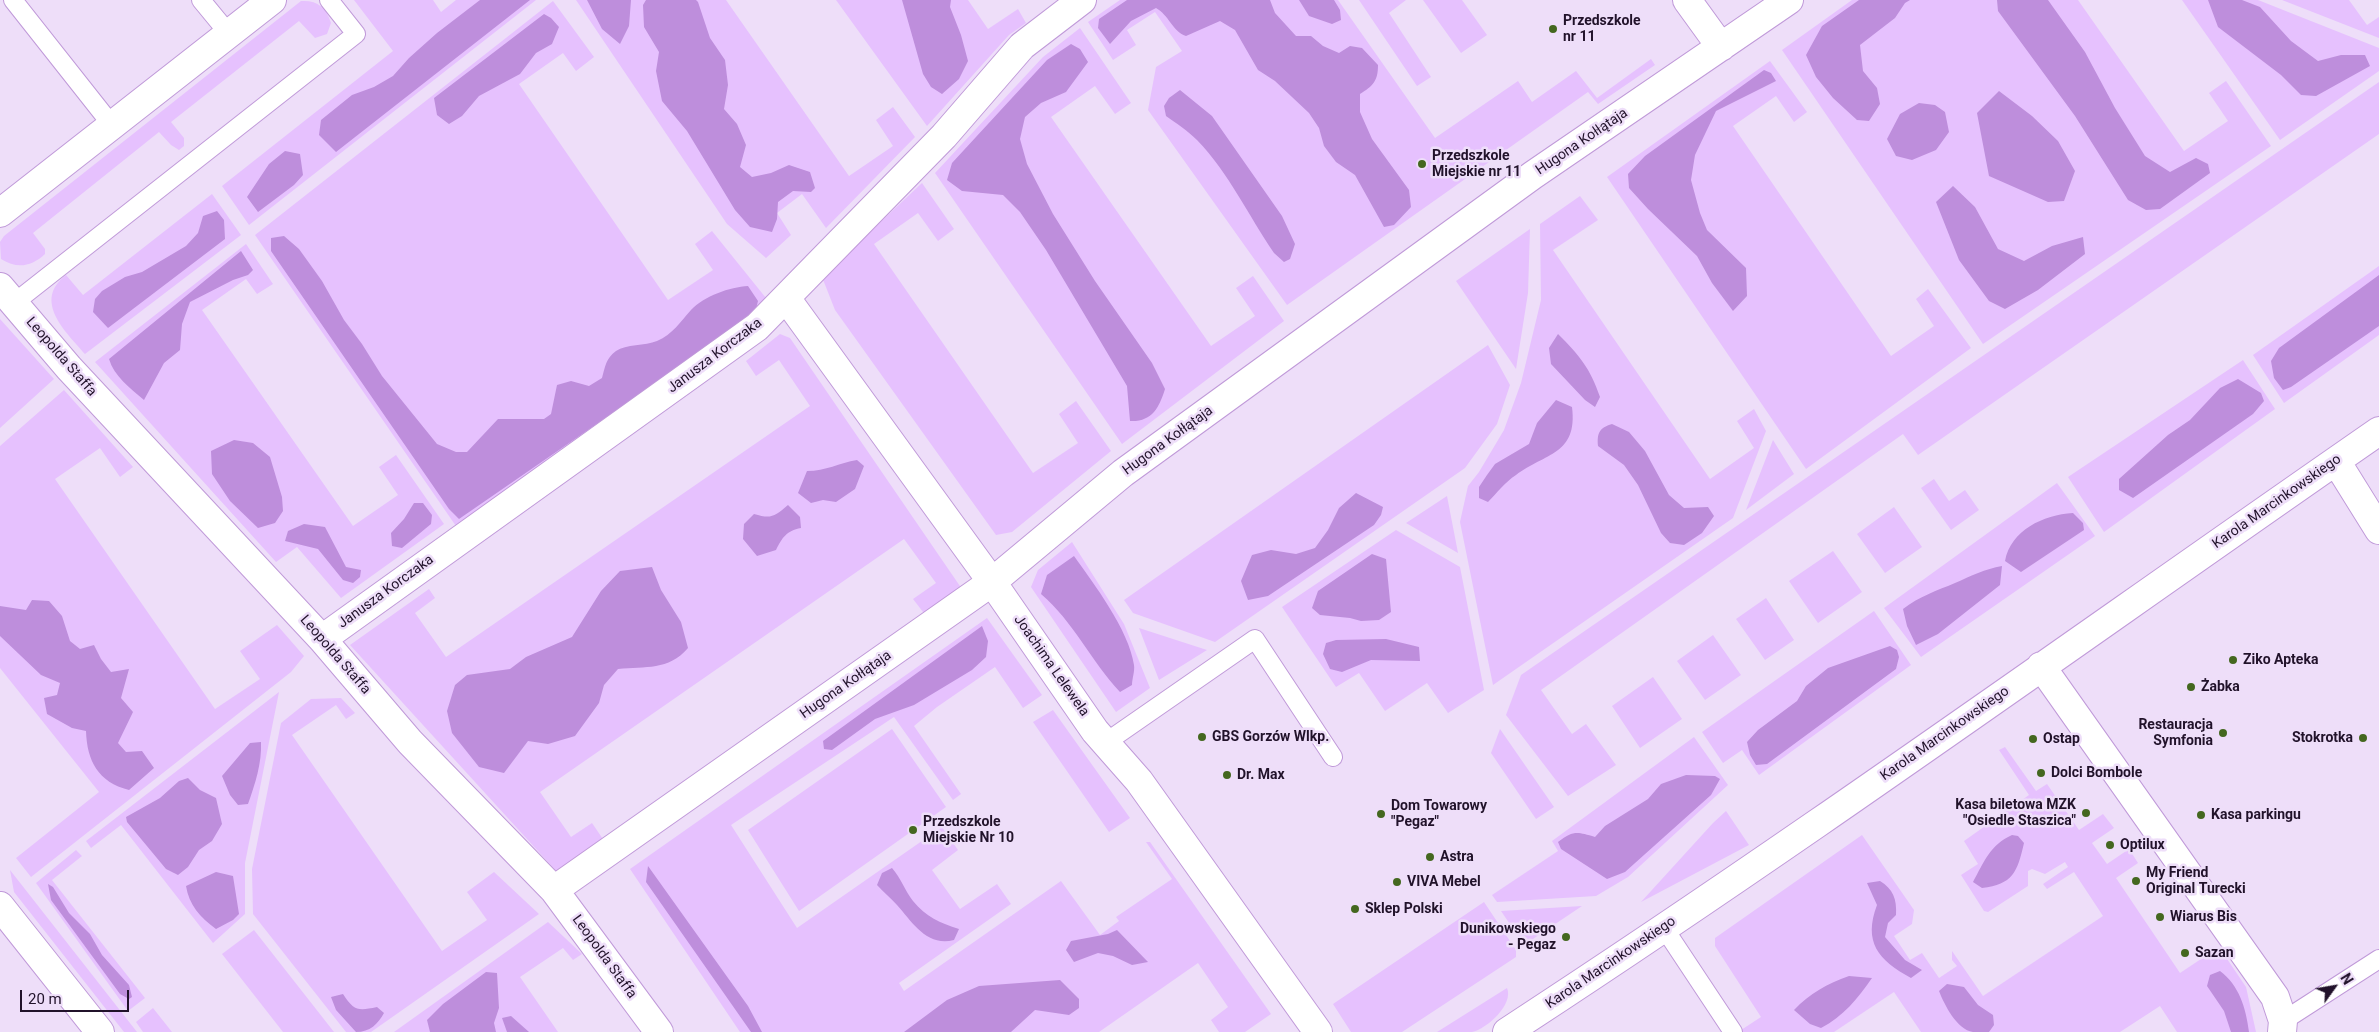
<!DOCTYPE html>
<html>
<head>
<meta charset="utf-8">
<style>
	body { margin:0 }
	#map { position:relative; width:2379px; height:1032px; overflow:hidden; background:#eedef9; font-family:Roboto,sans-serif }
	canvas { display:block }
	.north { position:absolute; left:2309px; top:962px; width:50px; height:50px; -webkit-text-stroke:4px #eedef9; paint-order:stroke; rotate:58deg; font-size:14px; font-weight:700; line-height:20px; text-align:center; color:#21122a }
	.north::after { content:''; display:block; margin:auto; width:18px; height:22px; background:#21122a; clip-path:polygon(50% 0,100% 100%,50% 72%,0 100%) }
	.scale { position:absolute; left:20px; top:990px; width:109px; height:22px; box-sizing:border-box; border:2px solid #21122a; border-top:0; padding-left:6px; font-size:15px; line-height:18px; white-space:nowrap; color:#21122a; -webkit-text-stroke:4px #eedef9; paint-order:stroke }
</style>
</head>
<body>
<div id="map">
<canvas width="2379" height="1032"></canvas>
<div class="north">N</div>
<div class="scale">20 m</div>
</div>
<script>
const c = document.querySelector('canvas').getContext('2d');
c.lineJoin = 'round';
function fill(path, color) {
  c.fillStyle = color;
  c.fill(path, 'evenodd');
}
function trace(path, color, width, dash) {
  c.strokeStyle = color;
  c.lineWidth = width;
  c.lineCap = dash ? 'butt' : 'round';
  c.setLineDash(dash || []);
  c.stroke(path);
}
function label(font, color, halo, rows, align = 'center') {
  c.font = font + ' Roboto,sans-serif';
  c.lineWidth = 5;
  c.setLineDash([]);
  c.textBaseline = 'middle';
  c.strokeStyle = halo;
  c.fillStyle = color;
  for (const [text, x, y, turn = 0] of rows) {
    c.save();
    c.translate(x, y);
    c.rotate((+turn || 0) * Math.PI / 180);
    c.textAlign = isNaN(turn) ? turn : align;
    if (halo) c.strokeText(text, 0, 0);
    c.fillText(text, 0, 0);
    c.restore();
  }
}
const green = new Path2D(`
	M354,0H433L441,12L456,0H536L249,225L222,186L393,51Z
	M576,0H726L849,176L893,146L876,120L893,107L915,137L826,228L802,194L777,213L791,235L766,258L727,224Z
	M836,0H968L988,29L1018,9L1026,23L1009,35L927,126Z
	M1120,0H1338L1435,138L1518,81L1532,102L1576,71L1597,98L1651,59L1655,65L1598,104L1588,92L1287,305L1148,110L1156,67L1182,51L1155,12L1127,30L1136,45L1113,60L1088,22Z
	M1359,0H1406L1389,13L1431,77L1417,86Z
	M1423,0H1462L1487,35L1461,53Z
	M1852,0H2078L2184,151L2228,121L2209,93L2226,81L2271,146L1983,344L1782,50Z
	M2182,0H2258L2379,48V71L2280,140Z
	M2282,0H2349L2367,25L2379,17V38Z
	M301,1C317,0 326,7 331,23L327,34L315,38L299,21L171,122L184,138V146L179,150L171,145L159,132L33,233L45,249V254C31,267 17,269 1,259L0,242L4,236Z
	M553,1L594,57L576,71L563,53L519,84L668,300L713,270L695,244L712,231L770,303L458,529L255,235Z
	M1080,28L1131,103L1115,114L1095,86L1051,117L1211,346L1255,316L1236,288L1253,276L1284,321L1122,444L935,173L1043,57Z
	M1770,61L1807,112L1794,122L1776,96L1733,126L1891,356L1934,326L1916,299L1928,289L1971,348L1806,469L1607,177Z
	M2379,82V134L1918,455L1903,434L1541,690L1572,734L1586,724L1616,765L1568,796L1506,715L1521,675Z
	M922,183L954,229L938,241L918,213L874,244L1033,473L1078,443L1059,414L1076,401L1111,451L1012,532L996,535L835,310L822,277Z
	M212,194L241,235L85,354C66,332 32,301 66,275L83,295Z
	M1580,196L1598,220L1553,250L1710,479L1754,448L1737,421L1754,409L1766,431L1733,518L1493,685L1460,522L1468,486L1479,472L1504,430L1521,383L1541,300L1540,224Z
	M1530,229L1528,293L1516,369L1456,281Z
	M246,244L273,284L257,294L246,279L202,310L353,526L398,495L379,467L396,455L444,524L341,598L297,547L276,562L95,362Z
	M2379,266V335L2284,403L2253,355Z
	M0,319L54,379L0,428Z
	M780,334L790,338L964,592L930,621L913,599L936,583L904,539L540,792L571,837L592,823L607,845L558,873L350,645L429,589L435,598L415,613L446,657L810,406L779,360L756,376L746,361Z
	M1488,345L1510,385L1497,424L1465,468L1215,642L1133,613L1124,600Z
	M2243,360L2275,409L2104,532L2068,477Z
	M64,390L133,467L120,477L100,448L55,479L215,709L260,679L240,651L277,625L304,656L291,672L31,877L16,858L99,792L0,668V446Z
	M1773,440L1794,474L1746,510Z
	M1934,479L1949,501L1965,490L1979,510L1951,530L1921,488Z
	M2057,483L2095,536L1921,657L1884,608Z
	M1447,496L1458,553L1406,523Z
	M1894,507L1922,547L1885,573L1857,534Z
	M1396,530L1460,567L1484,690L1448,713L1427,683L1385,711L1359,673L1336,687L1282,607Z
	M1072,542L1124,624L1150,688L1116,712L1031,587L1038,570Z
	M1833,551L1862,592L1818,623L1789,581Z
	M1766,598L1794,640L1765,660L1736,619Z
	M1874,611L1911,665L1759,775L1742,750L1723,763L1702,732Z
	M987,618L1042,695L1023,708L995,667L937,707L914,726L961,794L953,800L894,717L731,825L797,928L942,827L958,850L932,870L960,909L997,884L1011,904L899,983L904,991L1061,881L1100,935L1119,921L1116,917L1172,879L1146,842H1150L1271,1014L1245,1032H1219L1211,1020L1228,1007L1198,963L1099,1032H740L630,869Z
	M1139,628L1207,650L1159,680Z
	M1713,635L1741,675L1705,700L1677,661Z
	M1653,677L1682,719L1640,748L1612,706Z
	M279,692L245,863V914L213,943L121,825L91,848L86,841Z
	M341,698L355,713L346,719L336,705L292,735L442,951L487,920L467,892L494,872L539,914L371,1032H346L253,914L252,869L281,723L311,699Z
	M1053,710L1130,818L1109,832L1033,722Z
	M892,729L946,807L799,911L748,830Z
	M1500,729L1554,807L1536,819L1491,753Z
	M1694,737L1728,785L1628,877L1596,896L1497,902L1492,895L1558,851L1552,841Z
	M2005,747L2036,791L2047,784L2079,830L2103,814L2114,828L2092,843L2107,864L2129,849L2138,863L2116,878L2180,973L2219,947L2246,987L2256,1032H2177L2160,1006L2120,1032H1921L1894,992L1834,1032H1738L1761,1017L1715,946V938L1862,835L1914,910L1912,924L1894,936L1910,960L1922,953L1939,978L1957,966L1952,960V951L1983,996L2103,916L2074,872L2047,889L2043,884L2068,867L2065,862L2045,874L2032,869L2028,871V886L1988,912L1984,911L1961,875L1978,864L1964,841L2029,795L1999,750Z
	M1726,811L1749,845L1641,902L1713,823Z
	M76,850L82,856L52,880L145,998L128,1011L36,883Z
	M10,870L137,1032H124L14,892Z
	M1484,902L1516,950V957L1402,1032H1351L1333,1004Z
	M1582,906L1524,945L1501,911Z
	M548,922L582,954L573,960L563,948L520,977L558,1032H394Z
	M254,930L334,1032H335H283L222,954Z
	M1507,988C1514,1004 1487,1029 1472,1032C1461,1032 1448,1032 1437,1032Z
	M153,1008L172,1032H143L136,1022Z`);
const forest = new Path2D(`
	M480,0H530L336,152L319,135L321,120L352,95L374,87L393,76L409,58L437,33Z
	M587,0H631L629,26L620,44L602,29Z
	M646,0H696L698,2L710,38L725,60L728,85L724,109L737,124L746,145L740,167L752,177L771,173L789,165L810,172L815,188L811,192L793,191L778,202L777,219L772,232L750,227L735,210L687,131L662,101L656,71L659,52L644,27L643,5Z
	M902,0H951L950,7L961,35L968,61L959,79L942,94L931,87L923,74Z
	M1127,0H1270L1275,13L1296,36H1311L1323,46L1339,53L1350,46L1362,48L1378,65C1378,81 1373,86 1360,94V112L1372,139L1409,190L1411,207L1394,225L1384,227L1355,175L1336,162L1324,146L1319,128L1309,113L1275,81L1258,70L1235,30L1220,21L1186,36C1172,31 1169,15 1156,8L1131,21L1110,44L1098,28L1099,19Z
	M1299,0H1334L1340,10L1341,20L1332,24L1309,16Z
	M1859,0H1910L1905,3L1895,18L1860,45L1863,71L1877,88L1880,104L1869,121L1857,120L1833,98L1816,77L1806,55L1822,26Z
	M1997,0H2048L2085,52L2115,108L2145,156L2170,172L2196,158L2208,164L2210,173L2160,209L2146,210L2128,200L2075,116L1998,11Z
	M2208,0H2242L2260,7L2291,41L2318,61L2341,55H2365L2370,66L2316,96L2301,95L2281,75L2218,27Z
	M544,14L551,18L559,27L552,44L536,53L520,74L479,96L462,116L449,124L437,115L434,98Z
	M1071,44L1080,49L1088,62L1066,92L1041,103L1025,117L1020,139L1027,164L1053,214L1095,281L1152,363L1165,389C1159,408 1152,422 1130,421L1127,386L1046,250L1020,212L1003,195L962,191L947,180L952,163L1047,60Z
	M1764,70L1771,73L1776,81L1716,111L1695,155L1691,180L1700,213L1707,230L1746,268L1747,296L1733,311L1712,283L1697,256L1648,209L1629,188L1628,174L1645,156Z
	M1180,90L1212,116L1282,216L1295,244L1290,259L1284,262L1274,253C1248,215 1229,173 1197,140C1188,131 1176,123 1166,116L1164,106L1169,98Z
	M1999,91L2032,116L2058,141L2075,171L2064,201L2048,202L1989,176L1977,113Z
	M1919,103L1935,105L1945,112L1949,132L1936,150L1912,160L1896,156L1887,139L1900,114Z
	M285,151L300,154L303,175L294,185L258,212L247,197L269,164Z
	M1953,186L1975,207L1998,249L2024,261L2052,246L2083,237L2085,254L2038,290L2005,309L1989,301L1959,260L1936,202Z
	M217,211L224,220L225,239L108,328L93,312L95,299L102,291L125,277L142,272L186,246L198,233L203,216Z
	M284,236L299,249L322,281L344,320L362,344L382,376L437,444L456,452H467L498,419H544L551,414L557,385L571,381L589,386L602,378C605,367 606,358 616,351C626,344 645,346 657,341C673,334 680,322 691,310C704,296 730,287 748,286L758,301L756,309L717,341L459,519L449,509L271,251V238Z
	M241,251L253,270L248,275L233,280L190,302L182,324L180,350L164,363L144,400C130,388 114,376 109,359Z
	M2379,275V326L2291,387L2283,390L2274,378L2271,361L2279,348Z
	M1558,334C1580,356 1590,368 1600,397L1595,407L1585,400L1551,364L1549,348Z
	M2238,379L2261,393L2264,401L2253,414L2133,498L2119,490V479L2168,435L2190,420L2220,388Z
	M1556,400L1572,407C1578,455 1545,453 1516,475C1505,482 1497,493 1488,502L1479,498V487L1487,475L1495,464L1529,444L1537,423Z
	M1612,424L1629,432L1645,451L1669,495L1684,508L1708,507L1714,516L1702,533L1684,545L1670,543L1661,533L1638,485L1624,465L1598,446C1597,433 1599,428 1612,424Z
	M234,440L253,443L270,457L282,497L283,511L275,523L258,528L230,501L212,474L211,451Z
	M857,460L864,466L855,489L836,502L823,500L811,503L798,493L807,471C826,471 839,463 857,460Z
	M1356,493L1383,507L1381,515L1374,525L1268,596L1248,600L1241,581L1252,555L1271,550L1296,554L1315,548L1328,530L1339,508Z
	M414,503H423L432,515L431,524L402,548L392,546L391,533L404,519Z
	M788,505L800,517L801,528C786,531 782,538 776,550L757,556L743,539L744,524L754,514C771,519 774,517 788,505Z
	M2073,513L2083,523L2084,530L2021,572L2005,561C2011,530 2043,515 2073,513Z
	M304,524L325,527L346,567L361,570L360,577L353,583L343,580L318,549L285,541L288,531Z
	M1372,554L1386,559L1391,612L1379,620L1361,621L1350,618L1320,615L1312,608L1318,591Z
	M1074,556C1094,584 1129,630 1134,665C1135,671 1132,679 1132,685L1120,692C1091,661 1073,621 1041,594L1047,575Z
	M2002,566L2000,585L1938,634L1916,645L1907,626L1903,609C1920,596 1936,591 1955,583C1971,576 1985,569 2002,566Z
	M652,567L661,590L681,622L688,648C668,671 646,666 618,669L604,685L599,703L575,736L548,744L528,741L504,773L479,767L452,733L447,711L455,685L467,675L510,669L526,657L572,637L601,591L620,571Z
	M32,600L49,601L62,616L70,641L80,649L94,645L101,659L111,672L129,669L121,698L133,712L118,743L126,752L142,751L154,768L129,790C98,782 87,761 86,731L72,728L47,714L44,698L57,695L60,683L41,675L0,636V606L26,610Z
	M982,626L988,641L986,657L972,670L914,705L875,719L832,750L824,749L823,741Z
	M1386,639L1419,647L1420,661L1371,660L1342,672L1330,669L1323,654L1326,643L1336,640Z
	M1890,646L1897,650L1899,657L1896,669L1767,764L1756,765L1750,755L1747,742L1758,730L1797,701L1806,686L1828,668Z
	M261,742C262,763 255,784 248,804L238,805L230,795L222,776L250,743Z
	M1686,775L1715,776L1720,779L1711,795L1625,872L1607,879L1561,849L1558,842C1574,830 1577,832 1595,837L1605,826L1648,799L1661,784Z
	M188,778L200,790L216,798L222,824L212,841L199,850L188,867L178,875L166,869L127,822L126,817L160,798L179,781Z
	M2012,835L2018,836L2024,843C2017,873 2013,884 1982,888L1973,882C1984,862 1990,845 2012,835Z
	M648,866L748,1006L762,1032H751L646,882Z
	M892,868C901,878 905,891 913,901C926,917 940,923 959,929L954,940C927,947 913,923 897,905C891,898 883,892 877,885L882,873Z
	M216,872L233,876L239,914L233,920L216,929C200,917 189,905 186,886Z
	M1880,881C1893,889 1897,899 1896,915L1888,923L1885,937L1905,960L1922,970L1911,978C1878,960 1863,942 1877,905L1867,883Z
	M48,884L53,887L69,913L90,934L102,955L129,985L132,997L129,999L120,994L51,900Z
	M1117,930L1148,962L1132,965L1113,956L1098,953L1074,962L1066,950L1071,941L1108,934Z
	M2220,971C2239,985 2246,1008 2249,1032H2231L2224,1011L2207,986L2210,975Z
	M486,972L497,973L499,1008L494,1023L496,1032H430L427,1020L443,1004Z
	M1849,976L1872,978C1858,998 1843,1017 1821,1028L1810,1024L1794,1010C1810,993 1827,984 1849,976Z
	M1060,980L1079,999V1008L1069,1015L1035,1010L1011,1032H904L947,1000L979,986Z
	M1947,984L1964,987L1978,1005L1993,1015L1994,1025L1989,1032C1984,1032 1978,1032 1973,1032C1957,1030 1944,1004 1939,991Z
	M343,994C354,1011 358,1011 377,1007L384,1013C378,1024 370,1032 356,1032L336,1010L331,997Z
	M511,1016L529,1032H507L502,1018Z`);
const lane = new Path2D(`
	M13,0L111,124
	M201,0L229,34
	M14,303L356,34L329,0
	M1105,743L1255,639L1333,757
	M1664,928L1733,1032
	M2283,1021L2379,959`);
const street = new Path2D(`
	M1687,0L1721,47
	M0,213L272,0
	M0,287L69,368L322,639L410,742L554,890L659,1032
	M786,298L992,582L1095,731L1139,781L1318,1032
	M2336,461L2379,530
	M322,639L757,327L944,136L1022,46L1082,0
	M2041,666L2275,997L2283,1021L2282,1032
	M554,890L992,582L1123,473L1533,175L1789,0
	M1507,1032C1803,839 2089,632 2379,431`);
const secondary = new Path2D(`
	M0,906L100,1032`);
const markers = [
	[1553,29,5,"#44671f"],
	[1422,164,5,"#44671f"],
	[2233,660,5,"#44671f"],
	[2191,687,5,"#44671f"],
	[2223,733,5,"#44671f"],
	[1202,737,5,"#44671f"],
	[2363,738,5,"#44671f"],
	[2033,739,5,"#44671f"],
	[2041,773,5,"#44671f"],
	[1227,775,5,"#44671f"],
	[2086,813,5,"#44671f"],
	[1381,814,5,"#44671f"],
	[2201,815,5,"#44671f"],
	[913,830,5,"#44671f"],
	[2110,845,5,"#44671f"],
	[1430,857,5,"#44671f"],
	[2136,881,5,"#44671f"],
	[1397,882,5,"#44671f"],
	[1355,909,5,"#44671f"],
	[2160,917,5,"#44671f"],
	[1566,937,5,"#44671f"],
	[2185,953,5,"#44671f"]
];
const poiNames = [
	["Przedszkole",1563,21],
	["nr 11",1563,37],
	["Przedszkole",1432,156],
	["Miejskie nr 11",1432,172],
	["Ziko Apteka",2243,660],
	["Żabka",2201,687],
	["Restauracja",2213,725,"right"],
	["Symfonia",2213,741,"right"],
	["GBS Gorzów Wlkp.",1212,737],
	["Stokrotka",2353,738,"right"],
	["Ostap",2043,739],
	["Dolci Bombole",2051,773],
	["Dr. Max",1237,775],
	["Kasa biletowa MZK",2076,805,"right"],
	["\"Osiedle Staszica\"",2076,821,"right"],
	["Dom Towarowy",1391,806],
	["\"Pegaz\"",1391,822],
	["Kasa parkingu",2211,815],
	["Przedszkole",923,822],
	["Miejskie Nr 10",923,838],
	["Optilux",2120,845],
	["Astra",1440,857],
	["My Friend",2146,873],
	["Original Turecki",2146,889],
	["VIVA Mebel",1407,882],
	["Sklep Polski",1365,909],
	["Wiarus Bis",2170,917],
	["Dunikowskiego",1556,929,"right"],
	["- Pegaz",1556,945,"right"],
	["Sazan",2195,953]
];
const streetNames = [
	["Hugona Kołłątaja",1582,142,-34],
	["Janusza Korczaka",715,356,-37],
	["Leopolda Staffa",61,357,49],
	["Hugona Kołłątaja",1168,441,-36],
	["Karola Marcinkowskiego",2277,502,-35],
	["Janusza Korczaka",386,592,-36],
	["Leopolda Staffa",335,655,49],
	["Joachima Lelewela",1051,666,55],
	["Hugona Kołłątaja",846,685,-35],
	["Karola Marcinkowskiego",1945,734,-35],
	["Leopolda Staffa",604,957,54],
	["Karola Marcinkowskiego",1611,963,-34]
];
fill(green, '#e6c1fe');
fill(forest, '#be8edc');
trace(lane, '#c09ad9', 20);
trace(street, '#c09ad9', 30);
trace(secondary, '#c09ad9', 30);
trace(lane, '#fff', 18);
trace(street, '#fff', 28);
trace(secondary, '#fff', 28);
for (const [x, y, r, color] of markers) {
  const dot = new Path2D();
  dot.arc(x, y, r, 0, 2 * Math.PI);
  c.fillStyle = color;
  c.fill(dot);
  trace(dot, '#eedef9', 2);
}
label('bold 14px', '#21122a', '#eedef9', poiNames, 'left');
label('14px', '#21122a', '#eedef9', streetNames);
</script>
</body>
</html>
